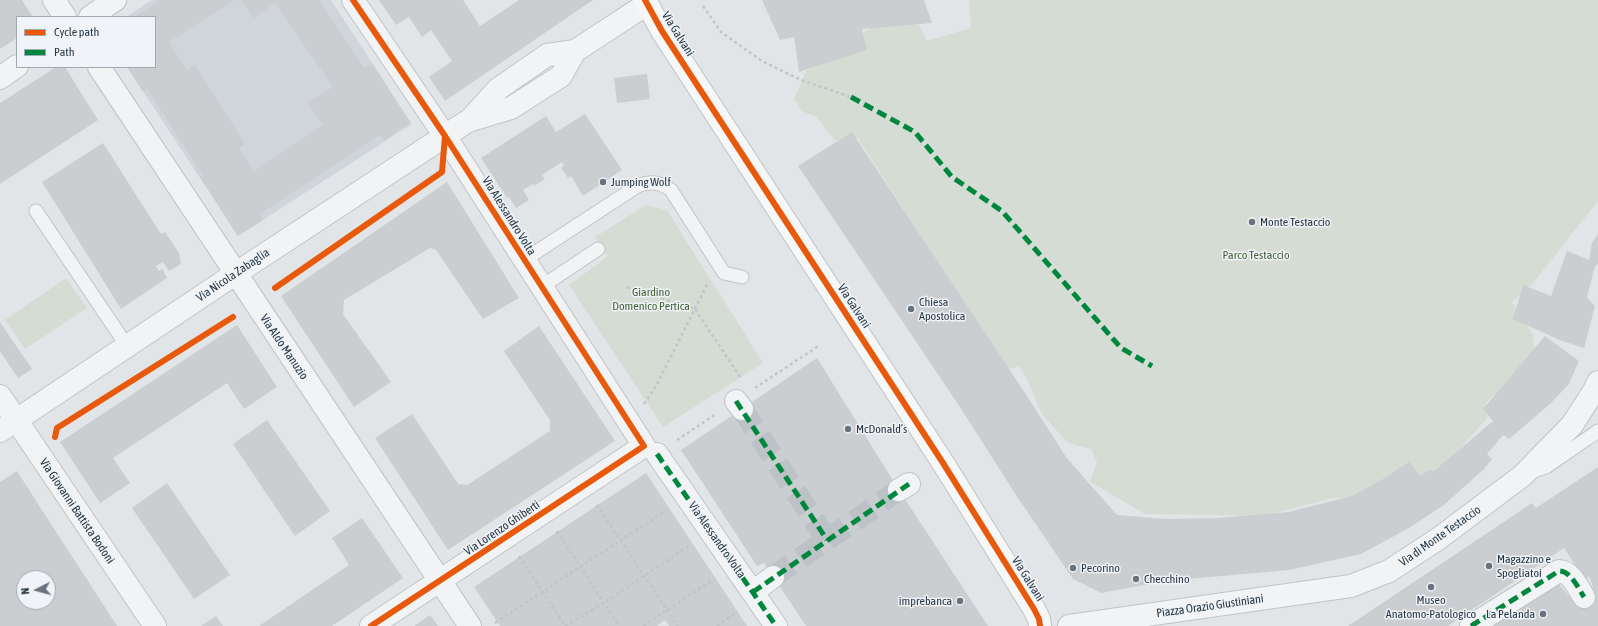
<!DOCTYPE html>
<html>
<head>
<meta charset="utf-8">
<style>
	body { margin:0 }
	#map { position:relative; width:1598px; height:626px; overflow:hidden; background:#e2e5e8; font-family:"Asap Condensed",sans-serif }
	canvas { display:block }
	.legend { position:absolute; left:16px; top:16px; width:140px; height:52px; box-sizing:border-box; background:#f0f4f8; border:1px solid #a0a8b0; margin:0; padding:5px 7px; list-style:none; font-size:12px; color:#273643 }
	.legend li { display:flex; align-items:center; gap:8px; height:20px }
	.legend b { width:20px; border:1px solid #a0a8b0 }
	.north { position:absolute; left:16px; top:570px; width:40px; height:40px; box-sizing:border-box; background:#f0f4f8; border:1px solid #a0a8b0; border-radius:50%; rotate:264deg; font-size:11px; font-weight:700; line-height:16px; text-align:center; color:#273643 }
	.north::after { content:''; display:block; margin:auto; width:14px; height:18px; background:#68737d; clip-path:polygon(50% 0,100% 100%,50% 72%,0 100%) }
</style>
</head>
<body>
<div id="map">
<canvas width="1598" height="626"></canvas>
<ul class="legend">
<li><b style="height:5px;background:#e8590c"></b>Cycle path</li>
<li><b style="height:5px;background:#00873e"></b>Path</li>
</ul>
<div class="north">N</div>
</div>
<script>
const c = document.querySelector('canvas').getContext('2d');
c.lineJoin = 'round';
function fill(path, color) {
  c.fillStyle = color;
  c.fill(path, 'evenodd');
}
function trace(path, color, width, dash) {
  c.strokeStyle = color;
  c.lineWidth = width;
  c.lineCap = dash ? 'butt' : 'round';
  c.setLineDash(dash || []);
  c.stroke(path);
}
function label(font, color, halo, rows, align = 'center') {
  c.font = font + ' "Asap Condensed",sans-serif';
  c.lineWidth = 3;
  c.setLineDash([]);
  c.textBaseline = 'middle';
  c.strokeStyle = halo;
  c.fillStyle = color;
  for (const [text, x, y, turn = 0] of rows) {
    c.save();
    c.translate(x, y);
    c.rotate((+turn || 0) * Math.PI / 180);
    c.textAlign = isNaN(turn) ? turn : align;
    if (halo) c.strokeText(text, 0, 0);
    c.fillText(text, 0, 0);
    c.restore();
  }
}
const built = new Path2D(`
	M152,0H331L412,124L238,236L127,67H155V17H126Z`);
const green = new Path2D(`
	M969,0H1598V201L1533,283L1512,302L1533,335L1535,354L1520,372L1486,402L1487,418L1445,466L1430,480L1356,498H1332L1264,516L1145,514L1090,482L1097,462L1091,449L1068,443L1041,413L1028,381L1019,366L1003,371L968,309L858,138L835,140L816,117L802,111L794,99L806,71L831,59L870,28L918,23L927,41L971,28Z
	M646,205L667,210L763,363L663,427L569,285L608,256L595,237Z
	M66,278L87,308L25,349L5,320Z`);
const building = new Path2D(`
	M0,0H22L33,17H17V38L0,49Z
	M160,0H235L169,42L187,70L195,65L245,144L239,148L254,171L323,125L308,103L333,87L275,3L254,18L241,0H319L364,68L372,63L410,123L384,140L380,135L260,214L263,220L238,236L200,177L203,175L147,89L143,92L127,67H155V17H134Z
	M379,0H463L480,26L519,0H593L445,101L429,77L452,61L431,30L422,37L409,17L396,25Z
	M762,0H924L932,23L862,29L867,50L799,72L794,37L780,40Z
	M56,67H65L98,120L0,184V103Z
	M647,74L650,99L617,103L614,78Z
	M585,114L622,170L583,196L571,176L568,178L561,168L564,166L562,162L542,175L545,179L534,186L533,184L523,190L529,200L516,208L509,197L507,198L481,158L546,116L556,132Z
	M852,132L1025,393L1066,457L1117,515L1166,519L1218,518L1288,512L1352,496L1383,479L1409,462L1420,476L1429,470L1434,471L1493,421L1483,409L1545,336L1579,361L1569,384L1551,403L1509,439L1503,435L1487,454L1492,459L1484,469L1444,505L1409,528L1361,554L1289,570L1166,581L1101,593L1073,579L1014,492L958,404L798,166Z
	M103,143L161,234L165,232L179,253L181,264L169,271L163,262L156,266L159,271L162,268L167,278L121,309L42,182Z
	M447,182L519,298L483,319L436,250L430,248L344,300L343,314L391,382L354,407L281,296Z
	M1598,234V264L1595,266L1587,297L1595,306L1584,348L1562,341L1513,319L1523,285L1551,296L1567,251L1589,260L1592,243Z
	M0,322L32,369L18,378L0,351Z
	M237,325L277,387L244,409L227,383L113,458L130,483L100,503L60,442Z
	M539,326L615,441L448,550L375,438L412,414L458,484L467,485L550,431V420L504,351Z
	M817,358L899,490L988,626H806L764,563L757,566L681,450Z
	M267,420L330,511L295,536L233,444Z
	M1598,467V626H1486L1556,581L1575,603L1594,590L1589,576L1585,580L1564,548L1448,626H1348L1532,503L1536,508Z
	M17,471L53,527L117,626H0V482ZM24,578H48V602H24Z
	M646,473L747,626H669L665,620L657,626H500L474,587Z
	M167,483L230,575L194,599L132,508Z
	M362,518L403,578L332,626H259L349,565L332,538Z
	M430,615L438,626H414Z
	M216,616L223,626H201Z`);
const streetTunnel = new Path2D(`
	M742,409L827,540
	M773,577L899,490`);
const path = new Path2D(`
	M703,6L721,32L762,61L801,80L851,97
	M627,287L695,309L741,378
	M755,388L820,345
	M644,404L656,386L708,283
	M677,440L716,414
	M597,505L678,626
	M557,531L619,626
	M519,556L565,626
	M495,623L667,510
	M565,626L604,603L690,545
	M643,626L714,579
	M717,626L737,612`);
const lane = new Path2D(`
	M36,211L127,346
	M524,260L639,185C651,181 661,182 671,190L724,273L742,277
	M541,287L598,249
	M1531,472L1546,467L1598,431`);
const street = new Path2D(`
	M54,0L65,17
	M353,0L445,136L644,446L371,626
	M90,17L115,0
	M99,67L470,626
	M0,78L17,66
	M469,121L498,89L537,62L547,55L575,51L647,4
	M0,396L155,626
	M736,401L742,409
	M0,431L235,274L445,136L468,121L511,108L561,76L575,51
	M657,454L776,626
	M899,490L909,484
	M753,592L773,577
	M1069,626L1351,586L1389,571L1438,539L1522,476L1572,425L1594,391L1598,382
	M1471,626L1559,571C1571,571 1578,588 1584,597`);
const secondary = new Path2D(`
	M645,0L662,31L943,463L1034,609L1039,619L1040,626`);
const quiet = new Path2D(`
	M851,97L915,132L952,177L1002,211L1121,348L1152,366
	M736,401L827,540
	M657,454L776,626
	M753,592L909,484
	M1471,626L1559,571C1571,571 1578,588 1584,597`);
const cycleway = new Path2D(`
	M353,0L445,136L644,446L371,626
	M645,0L662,31L943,463L1034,609L1039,619L1040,626
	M275,288L442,172L445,136
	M55,437L57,428L233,317`);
const markers = [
	[603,182,4,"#68737d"],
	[1252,222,4,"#68737d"],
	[911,309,4,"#68737d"],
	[848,429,4,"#68737d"],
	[1489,566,4,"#68737d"],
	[1073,568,4,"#68737d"],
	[1136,579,4,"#68737d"],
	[1431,587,4,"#68737d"],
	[960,601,4,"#68737d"],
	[1543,614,4,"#68737d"]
];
const streetNames = [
	["Via Galvani",678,34,58],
	["Via Alessandro Volta",509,216,58],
	["Via Nicola Zabaglia",233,275,-34],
	["Via Galvani",854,306,57],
	["Via Aldo Manuzio",284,347,56],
	["Via Giovanni Battista Bodoni",77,511,56],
	["Via Lorenzo Ghiberti",502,528,-34],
	["Via di Monte Testaccio",1440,536,-35],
	["Via Alessandro Volta",717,540,55],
	["Via Galvani",1028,579,58],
	["Piazza Orazio Giustiniani",1210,606,-8]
];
const poiNames = [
	["Jumping Wolf",611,182],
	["Monte Testaccio",1260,222],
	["Chiesa",919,302],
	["Apostolica",919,316],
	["McDonald’s",856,429],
	["Magazzino e",1497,559],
	["Spogliatoi",1497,573],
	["Pecorino",1081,568],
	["Checchino",1144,579],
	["Museo",1431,600,"center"],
	["Anatomo-Patologico",1431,614,"center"],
	["imprebanca",952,601,"right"],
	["La Pelanda",1535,614,"right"]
];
const parkNames = [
	["Parco Testaccio",1256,255],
	["Giardino",651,292],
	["Domenico Pertica",651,306]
];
fill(built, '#d0d5dc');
fill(green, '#d4dcd3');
fill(building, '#cbced0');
trace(streetTunnel, '#bdc2c7', 22, [22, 11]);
trace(lane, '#c0c3c6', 15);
trace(street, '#c0c3c6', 24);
trace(secondary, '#c0c3c6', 24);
trace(path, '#c1c5c8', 2.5, [3, 3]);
trace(lane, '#f2f3f4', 13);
trace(street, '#f2f3f4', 22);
trace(secondary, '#f6f7f7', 22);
trace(quiet, '#00873e', 5, [10, 5]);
trace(cycleway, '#e8590c', 6);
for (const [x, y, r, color] of markers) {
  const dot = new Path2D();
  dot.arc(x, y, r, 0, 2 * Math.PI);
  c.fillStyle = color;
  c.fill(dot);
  trace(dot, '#f0f4f8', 1.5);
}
label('12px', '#273643', '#f0f4f8', streetNames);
label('12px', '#273643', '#f0f4f8', poiNames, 'left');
label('12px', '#436034', '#f0f4f8', parkNames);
</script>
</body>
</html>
